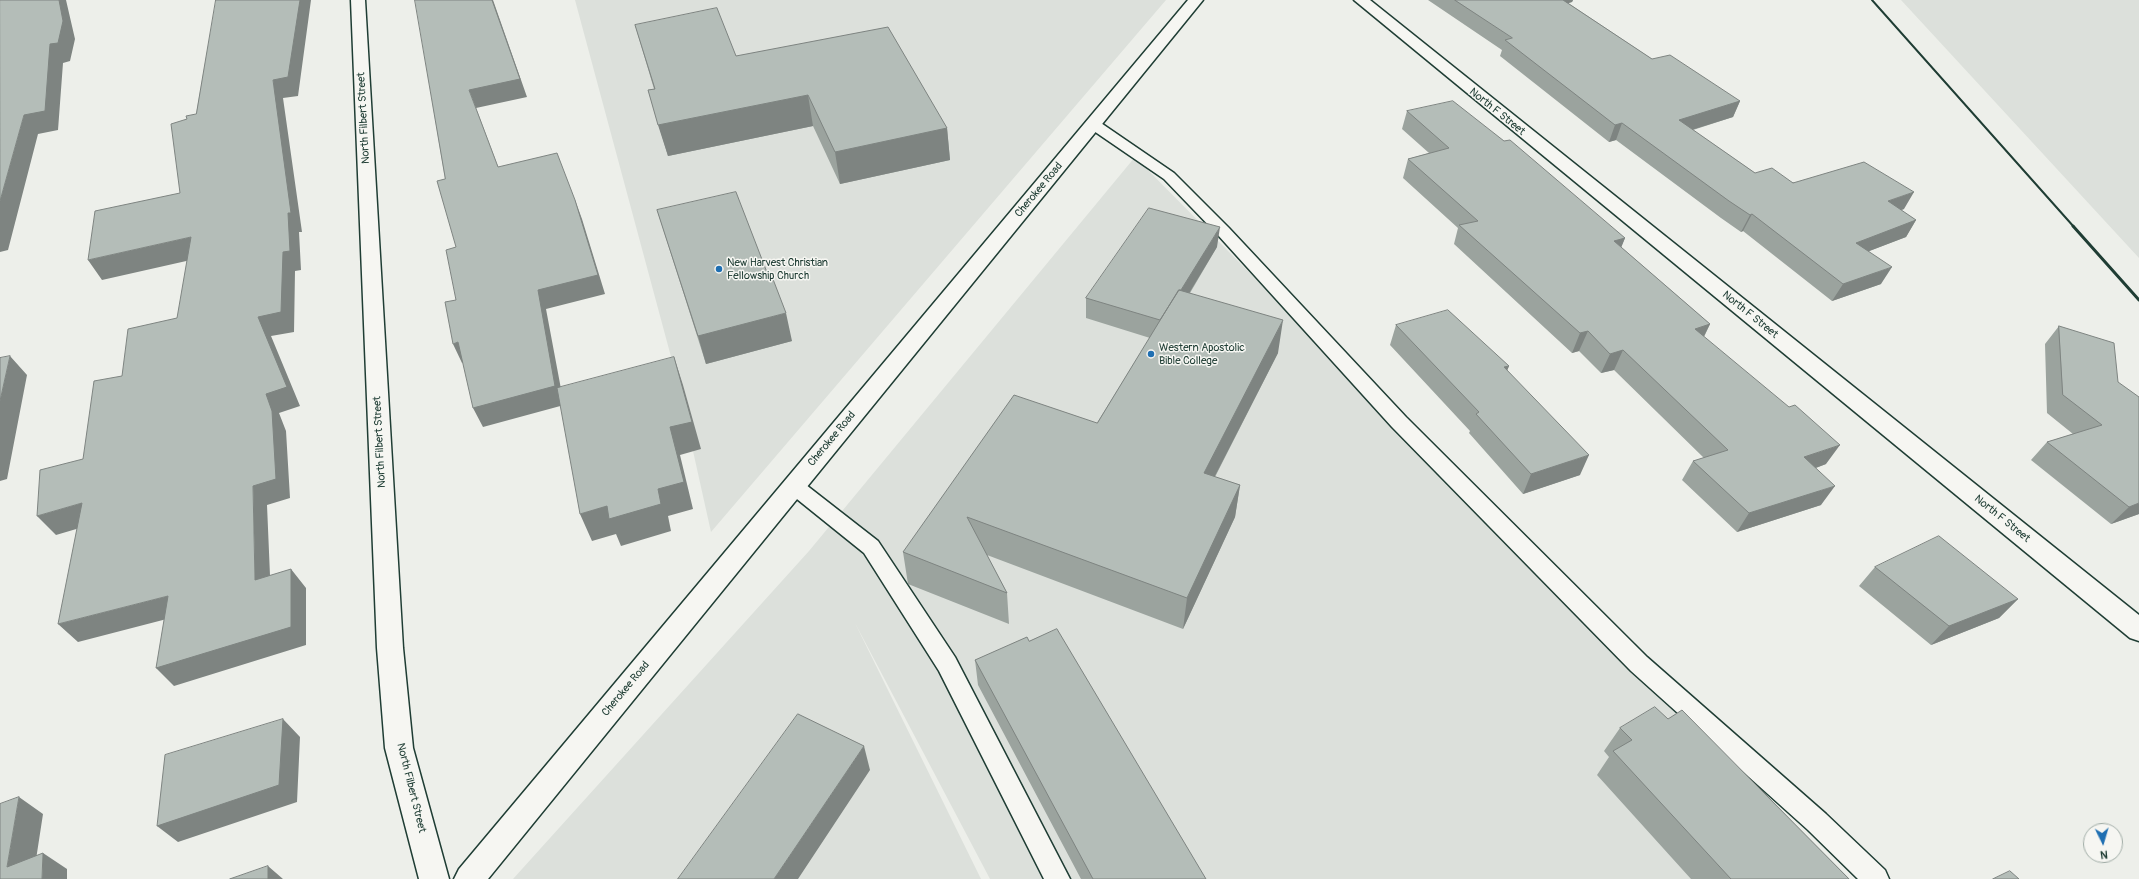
<!DOCTYPE html>
<html>
<head>
<meta charset="utf-8">
<style>
	body { margin:0 }
	#map { position:relative; width:2139px; height:879px; overflow:hidden; background:#edefea; font-family:Pangolin,sans-serif }
	canvas { display:block }
	.north { position:absolute; left:2083px; top:823px; width:40px; height:40px; box-sizing:border-box; background:#f6f6f2; border:1px solid #a0aca6; border-radius:50%; rotate:175deg; font-size:11px; font-weight:700; line-height:16px; text-align:center; color:#1f3d34 }
	.north::after { content:''; display:block; margin:auto; width:14px; height:18px; background:#1f6fb2; clip-path:polygon(50% 0,100% 100%,50% 72%,0 100%) }
</style>
</head>
<body>
<div id="map">
<canvas width="2139" height="879"></canvas>
<div class="north">N</div>
</div>
<script>
const c = document.querySelector('canvas').getContext('2d');
c.lineJoin = 'round';
function fill(path, color) {
  c.fillStyle = color;
  c.fill(path, 'evenodd');
}
function trace(path, color, width, dash) {
  c.strokeStyle = color;
  c.lineWidth = width;
  c.lineCap = dash ? 'butt' : 'round';
  c.setLineDash(dash || []);
  c.stroke(path);
}
function label(font, color, halo, rows, align = 'center') {
  c.font = font + ' Pangolin,sans-serif';
  c.lineWidth = 3;
  c.setLineDash([]);
  c.textBaseline = 'middle';
  c.strokeStyle = halo;
  c.fillStyle = color;
  for (const [text, x, y, turn = 0] of rows) {
    c.save();
    c.translate(x, y);
    c.rotate((+turn || 0) * Math.PI / 180);
    c.textAlign = isNaN(turn) ? turn : align;
    if (halo) c.strokeText(text, 0, 0);
    c.fillText(text, 0, 0);
    c.restore();
  }
}
const built = new Path2D(`
	M575,0H1166L711,532L677,379Z
	M1901,0H2139V258Z
	M1135,157L1850,879H990L855,623L981,879H513L809,551Z`);
const lane = new Path2D(`
	M1093,120L1098,121L1174,173L1229,228L1406,417L1647,657L1826,814L1885,870L1889,879H1858L1808,830L1631,671L1392,427L1217,234L1164,179L1088,127L1086,124L1088,121Z
	M794,479L801,481L878,541L955,657L1070,879H1044L939,671L864,553L787,491L784,486L787,481Z`);
const street = new Path2D(`
	M1354,0H1370L2139,615V641L2130,638Z`);
const secondary = new Path2D(`
	M351,0H365L403,648L413,748L449,879H419L385,748L377,648Z
	M1188,0H1203L488,879H454L459,869Z`);
const railFar1 = new Path2D(`
	M1872,0L2074,227`);
const rail = new Path2D(`
	M2073,226L2139,300`);
const wall = new Path2D(`
	M1428,0H1573L1572,2L1568,3L1652,59L1740,101L1733,117L1693,130L1755,173L1904,209L1901,210L1916,220L1906,237L1869,251L1881,284L1832,301L1743,231L1741,232L1721,218L1616,140L1609,142L1500,56L1502,50Z
	M635,25L736,56L947,128L950,160L840,184L813,126L668,156L648,90L654,89Z
	M1407,111L1625,238L1621,247L1710,324L1704,337L1826,464L1816,468L1821,505L1737,532L1682,480L1693,461L1704,458L1614,370L1601,373L1579,351L1572,353L1454,244L1458,228L1403,178L1408,159L1429,153L1402,129Z
	M657,210L792,341L706,364Z
	M1217,247L1190,293L1278,353L1215,477L1240,485L1235,517L1183,629L987,555L1007,593L1009,624L908,584L903,552L1097,423L1150,338L1086,318V298Z
	M1396,325L1509,366L1507,370L1580,475L1523,494L1469,433L1470,431L1390,345Z
	M2059,326L2118,382L2139,514L2111,524L2031,460L2047,442L2073,434L2047,413L2045,344Z
	M1875,567L2018,599L1999,618L1931,645L1859,586Z
	M1029,641L1206,879H1081L978,685L975,660Z
	M1668,719L1849,879H1691L1597,775L1609,757L1604,751L1620,728Z`);
const shadedWall = new Path2D(`
	M59,0H66L75,39L70,61L63,63L58,130L38,134L8,250L0,252V201L24,115L50,44Z
	M300,0H311L298,96L283,98L302,232H299L301,270L295,271L294,332L271,336L300,406L279,413L286,431L290,498L267,505L271,599L255,580L253,486L266,394L258,317L283,252L273,80Z
	M492,0H493L527,97L476,108L505,185L498,167L469,90Z
	M1552,0H1573L1572,2L1549,9Z
	M808,95L813,126L668,156L658,125Z
	M1740,101L1733,117L1672,136L1679,120Z
	M1622,123L1616,140L1609,142L1615,125Z
	M947,128L950,160L840,184L835,152Z
	M1914,192L1904,209L1878,218L1888,201Z
	M575,200L582,219L605,294L546,309L564,405L483,427L473,408L538,290Z
	M1752,214L1743,231L1741,232L1750,215Z
	M1916,220L1906,237L1846,260L1856,243Z
	M1220,227L1217,247L1160,341L1162,321Z
	M191,237L204,257L102,280L88,260Z
	M1625,238L1617,258L1614,241Z
	M1892,267L1881,284L1832,301L1843,284Z
	M786,313L792,341L706,364L698,336Z
	M1283,320L1278,353L1200,505L1204,473Z
	M1710,324L1700,344L1695,329Z
	M1588,331L1579,351L1572,353L1580,333Z
	M458,342L468,361L462,363L453,344Z
	M1623,350L1614,370L1601,373L1610,354Z
	M10,356L27,375L7,479L0,481V401Z
	M674,357L683,385L701,449L680,455L693,509L668,516L671,531L621,546L616,534L592,541L580,514L658,489L670,427Z
	M1509,366L1501,386L1504,367Z
	M1840,445L1826,464L1791,477L1804,457Z
	M1589,455L1580,475L1523,494L1531,474Z
	M1240,485L1235,517L1183,629L1187,598Z
	M1835,486L1821,505L1737,532L1749,513Z
	M82,503L100,522L56,535L37,516Z
	M2139,503V514L2111,524L2129,507Z
	M291,569L306,588V645L174,686L156,668Z
	M168,596L186,614L78,642L58,624Z
	M2018,599L1999,618L1931,645L1949,626Z
	M283,719L300,737L297,802L178,842L157,826Z
	M864,746L870,770L798,879H774Z
	M19,797L43,814L33,879L7,867Z
	M43,853L67,869V879H42Z
	M268,866L283,879H268Z`);
const building = new Path2D(`
	M0,0H59L63,21L58,43L50,44L45,111L24,115L0,201Z
	M216,0H300L288,77L273,80L291,213H288L290,251L283,252L281,312L258,317L287,387L266,394L272,411L276,479L253,486L255,580L291,569V627L156,668L168,596L58,624L82,503L37,516L40,470L83,459L94,381L122,376L128,329L177,318L191,237L88,260L95,211L180,193L171,124L187,119L186,116L196,114Z
	M415,0H492L520,79L469,90L498,167L557,153L575,200L598,275L538,290L555,386L473,408L458,342L453,344L445,302L456,300L446,250L456,247L437,181L445,179Z
	M1455,0H1563L1652,59L1670,55L1740,101L1679,120L1755,173L1772,168L1793,183L1864,162L1914,192L1888,201L1916,220L1856,243L1892,267L1843,284L1752,214L1750,215L1729,201L1622,123L1615,125L1505,40L1512,38Z
	M717,8L736,56L888,27L947,128L835,152L808,95L658,125L648,90L655,89L635,25Z
	M1453,101L1504,141L1510,140L1625,238L1614,241L1710,324L1695,329L1789,407L1795,405L1840,445L1804,457L1835,486L1749,513L1693,461L1728,450L1623,350L1610,354L1588,331L1580,333L1459,225L1478,221L1408,159L1449,148L1407,111Z
	M736,192L768,275L771,274L786,313L698,336L657,210Z
	M1149,208L1220,227L1181,290H1179L1160,320L1086,298Z
	M1179,290L1283,320L1204,473L1240,485L1187,598L967,517L1007,593L903,552L1014,395L1097,423Z
	M1448,310L1509,366L1504,367L1589,455L1531,474L1476,414L1479,412L1396,325Z
	M2059,326L2114,343L2118,382L2139,397V503L2129,507L2047,442L2102,425L2063,395Z
	M10,356L0,401V358Z
	M674,357L692,422L670,427L684,482L658,489L661,504L609,519L607,506L580,514L557,388Z
	M1939,536L2018,599L1949,626L1875,567Z
	M1057,629L1206,879H1093L975,660L1027,637L1029,641Z
	M1655,707L1668,719L1682,710L1849,879H1731L1613,751L1632,740L1620,728Z
	M798,714L864,746L774,879H678Z
	M283,719L279,785L157,826L165,755Z
	M19,797L7,867L43,853L42,879H0V804Z
	M268,866V879H230Z
	M2010,871L2019,879H1993Z`);
const markers = [
	[719,269,4,"#1f6fb2"],
	[1151,354,4,"#1f6fb2"]
];
const streetNames = [
	["North F Street",1497,112,39],
	["North Filbert Street",364,118,-93],
	["Cherokee Road",1039,190,-50],
	["North F Street",1750,315,39],
	["Cherokee Road",832,439,-50],
	["North Filbert Street",380,442,-93],
	["North F Street",2002,519,39],
	["Cherokee Road",626,689,-50],
	["North Filbert Street",411,788,76]
];
const poiNames = [
	["New Harvest Christian",727,263],
	["Fellowship Church",727,276],
	["Western Apostolic",1159,348],
	["Bible College",1159,361]
];
fill(built, '#dce0db');
trace(lane, '#1f3d34', 3);
trace(street, '#1f3d34', 3);
trace(secondary, '#1f3d34', 3);
fill(lane, '#f6f6f2');
fill(street, '#f6f6f2');
fill(secondary, '#f6f6f2');
trace(railFar1, '#1f3d34', 2);
trace(rail, '#1f3d34', 3);
fill(wall, '#9ba39e');
fill(shadedWall, '#7e8481');
fill(building, '#b4bdb8');
trace(building, '#7e8481', 1);
for (const [x, y, r, color] of markers) {
  const dot = new Path2D();
  dot.arc(x, y, r, 0, 2 * Math.PI);
  c.fillStyle = color;
  c.fill(dot);
  trace(dot, '#f6f6f2', 1.5);
}
label('11px', '#1f3d34', '#f6f6f2', streetNames);
label('11px', '#1f3d34', '#f6f6f2', poiNames, 'left');
</script>
</body>
</html>
